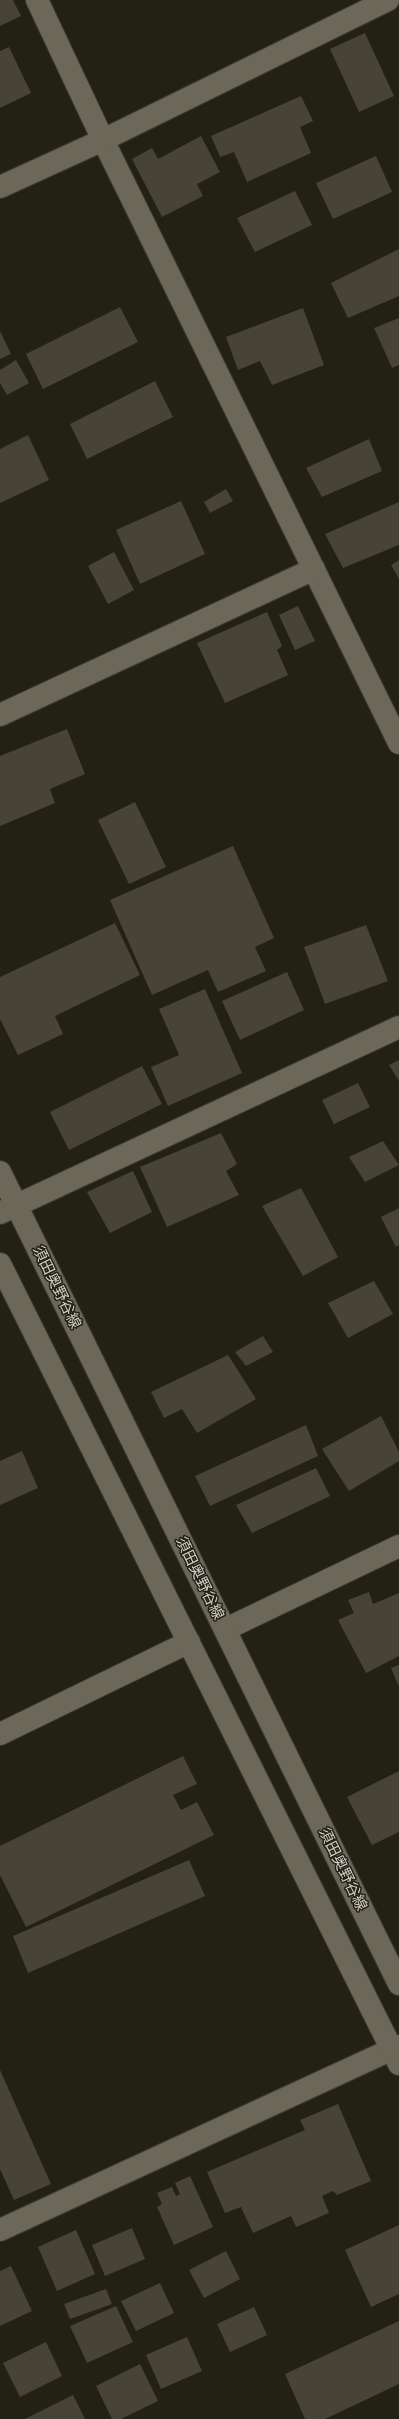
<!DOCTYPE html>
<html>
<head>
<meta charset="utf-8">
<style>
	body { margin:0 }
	canvas { display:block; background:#232014 }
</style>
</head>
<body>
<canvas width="399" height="2419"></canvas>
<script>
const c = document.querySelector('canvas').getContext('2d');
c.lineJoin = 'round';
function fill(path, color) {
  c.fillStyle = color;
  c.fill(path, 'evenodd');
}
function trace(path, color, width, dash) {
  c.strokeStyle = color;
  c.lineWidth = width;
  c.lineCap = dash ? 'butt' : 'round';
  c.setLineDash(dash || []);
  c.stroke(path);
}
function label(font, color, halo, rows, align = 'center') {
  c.font = font + ' "Exo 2","Noto Sans JP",sans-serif';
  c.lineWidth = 3;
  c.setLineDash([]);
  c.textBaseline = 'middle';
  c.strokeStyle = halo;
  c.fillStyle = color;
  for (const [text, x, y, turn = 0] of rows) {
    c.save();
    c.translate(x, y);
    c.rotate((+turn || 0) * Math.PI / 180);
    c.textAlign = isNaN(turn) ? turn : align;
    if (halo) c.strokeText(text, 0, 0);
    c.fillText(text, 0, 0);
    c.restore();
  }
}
const building = new Path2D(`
	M0,0H13L21,16L0,26Z
	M365,33L394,96L359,112L330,49Z
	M9,47L31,93L0,108V51Z
	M301,96L313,121L300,127L311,153L247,182L234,152L220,157L211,136Z
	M201,136L220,172L197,184L203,196L162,217L132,159L152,148L158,159Z
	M376,156L392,192L333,219L316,183Z
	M295,191L312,225L255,252L237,218Z
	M399,249V296L348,318L331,283Z
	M120,307L138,342L43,389L26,354Z
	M303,308L324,365L272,385L260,361L238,370L226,337Z
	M399,318V365L392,368L374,328Z
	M0,331L11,354L0,359Z
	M16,360L29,383L7,395L0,383V370Z
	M155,381L173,417L87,459L70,424Z
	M28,435L49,480L0,503V449Z
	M369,439L382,471L322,497L306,468Z
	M226,489L233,501L210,513L204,502Z
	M181,501L205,554L140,584L116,530Z
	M399,502V545L343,568L325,534Z
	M114,552L134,590L108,604L88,566Z
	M399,560V579L391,565Z
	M298,606L315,641L295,650L279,615Z
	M267,612L282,646L277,650L288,675L225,703L197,643Z
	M67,729L85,774L50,789L55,803L0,826V756Z
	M135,802L166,867L129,884L98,820Z
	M233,846L274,938L255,947L266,971L218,992L208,970L152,995L110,900Z
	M115,923L140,975L55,1016L63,1034L18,1055L0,1019V977Z
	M366,925L388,981L325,1004L304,947Z
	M287,972L304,1010L240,1040L222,1001Z
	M205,989L242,1073L168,1106L151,1067L179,1055L159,1009Z
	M399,1060V1081L389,1065Z
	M142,1066L162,1104L69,1150L50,1112Z
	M358,1083L370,1107L334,1124L322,1100Z
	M221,1133L237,1164L226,1171L239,1195L167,1227L140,1167Z
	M383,1141L399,1165L365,1182L349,1157Z
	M133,1171L152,1212L110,1233L87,1192Z
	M301,1188L338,1257L303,1276L262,1206Z
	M399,1208V1245L396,1247L381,1217Z
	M374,1281L393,1314L348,1338L328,1303Z
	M263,1336L273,1352L246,1366L235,1352Z
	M228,1355L256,1399L197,1433L182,1409L164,1418L151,1392Z
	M381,1416L399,1452V1461L349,1491L322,1449Z
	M306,1425L318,1456L210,1506L195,1476Z
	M22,1451L38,1488L0,1505V1461Z
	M316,1468L330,1496L252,1533L236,1505Z
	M369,1592L373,1604L399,1593V1656L366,1673L338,1620L354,1613L348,1600Z
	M399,1665V1687L391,1668Z
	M183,1756L197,1784L173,1795L181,1810L197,1802L214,1835L26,1927L0,1875V1846Z
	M399,1771V1832L372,1845L347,1797Z
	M189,1860L205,1896L28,1973L13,1936Z
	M0,2070L51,2184L14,2200L0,2169Z
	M338,2104L371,2181L337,2195L333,2191L322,2196L329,2213L296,2227L291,2216L253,2233L241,2207L225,2213L207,2172L305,2130L300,2120Z
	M190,2176L213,2227L174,2245L157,2207L162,2204L157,2193L172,2187L176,2196L180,2194L175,2183Z
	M399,2225V2294L371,2307L345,2250Z
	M132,2228L145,2259L105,2276L92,2245Z
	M76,2230L95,2274L57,2291L38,2247Z
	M226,2251L240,2279L204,2298L189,2270Z
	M11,2266L32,2311L0,2326V2271Z
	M160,2283L174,2313L136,2331L121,2301Z
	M106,2289L112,2304L70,2319L64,2304Z
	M116,2306L133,2342L87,2363L70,2326Z
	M254,2307L267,2335L230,2352L217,2324Z
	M399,2321V2384L325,2419H305L285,2374Z
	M187,2337L202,2371L161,2389L146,2355Z
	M46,2342L62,2376L20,2397L3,2363Z
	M140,2364L158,2401L121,2419H112L96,2386Z
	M73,2395L85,2419H25Z`);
const minor = new Path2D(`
	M103,140L399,743
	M226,1629L399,1546`);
const tertiary = new Path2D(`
	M37,0L103,140
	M0,187L103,140L388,0
	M0,715L314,569
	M0,1213L399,1027
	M0,1734L189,1642
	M0,2230L399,2046`);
const secondary = new Path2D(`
	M0,1172L399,1984
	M0,1264L399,2064`);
const streetNames = [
	["須田奥野谷線",57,1287,64],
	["須田奥野谷線",200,1578,64],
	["須田奥野谷線",343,1869,64]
];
fill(building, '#474336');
trace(minor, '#3d3a32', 24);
trace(tertiary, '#3d3a32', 24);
trace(secondary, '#3d3a32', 24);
trace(minor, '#6b6759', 22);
trace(tertiary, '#6b6759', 22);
trace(secondary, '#6b6759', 22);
label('15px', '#d4d2ca', '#232014', streetNames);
</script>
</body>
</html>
